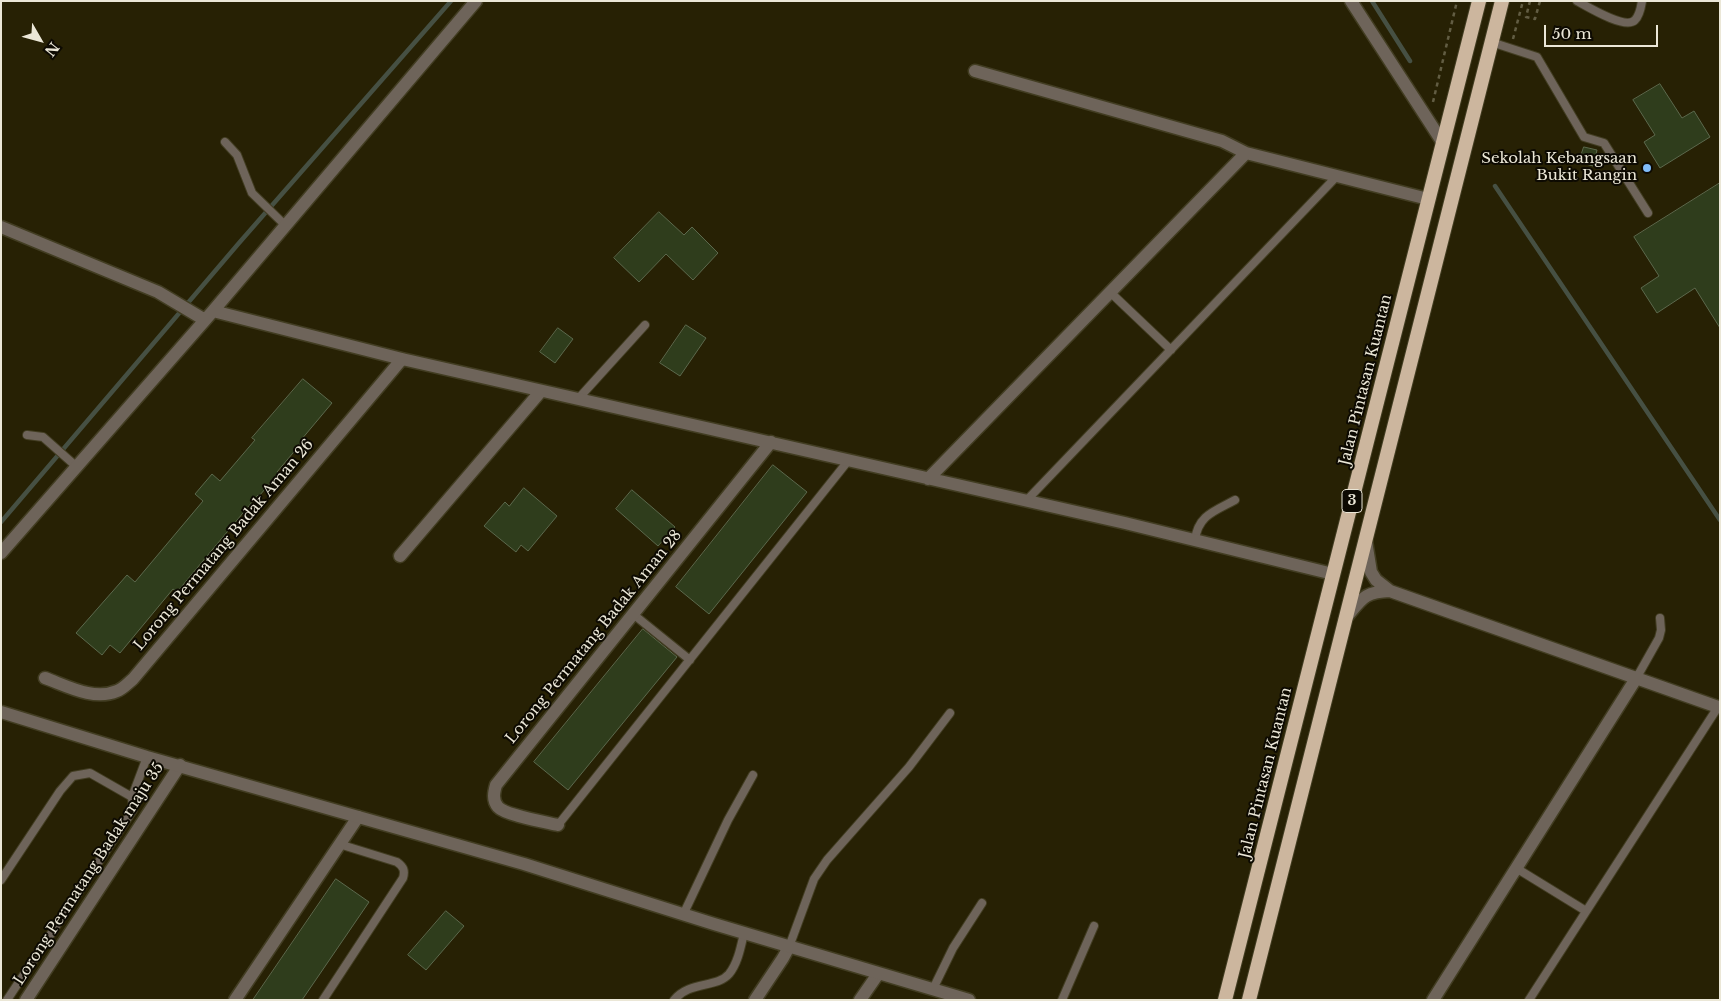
<!DOCTYPE html>
<html>
<head>
<meta charset="utf-8">
<style>
	body { margin:0 }
	#map { position:relative; width:1721px; height:1001px; overflow:hidden; background:#272104; font-family:"Libre Baskerville",serif }
	canvas { display:block }
	.frame { position:absolute; inset:0; border:2px solid #ebe7d7; pointer-events:none }
	.north { position:absolute; left:15px; top:15px; width:50px; height:50px; -webkit-text-stroke:4px #0d0a02; paint-order:stroke; rotate:128deg; font-size:14px; font-weight:700; line-height:20px; text-align:center; color:#ebe7d7 }
	.north::after { content:''; display:block; margin:auto; width:18px; height:22px; background:#ebe7d7; clip-path:polygon(50% 0,100% 100%,50% 72%,0 100%) }
	.scale { position:absolute; left:1544px; top:25px; width:114px; height:22px; box-sizing:border-box; border:2px solid #ebe7d7; border-top:0; padding-left:6px; font-size:15px; line-height:18px; white-space:nowrap; color:#ebe7d7; -webkit-text-stroke:4px #0d0a02; paint-order:stroke }
</style>
</head>
<body>
<div id="map">
<canvas width="1721" height="1001"></canvas>
<div class="frame"></div>
<div class="north">N</div>
<div class="scale">50 m</div>
</div>
<script>
const c = document.querySelector('canvas').getContext('2d');
c.lineJoin = 'round';
function trace(path, color, width, dash) {
  c.strokeStyle = color;
  c.lineWidth = width;
  c.lineCap = dash ? 'butt' : 'round';
  c.setLineDash(dash || []);
  c.stroke(path);
}
function fill(path, color) {
  c.fillStyle = color;
  c.fill(path, 'evenodd');
}
function label(font, color, halo, rows, align = 'center') {
  c.font = font + ' "Libre Baskerville",serif';
  c.lineWidth = 4;
  c.setLineDash([]);
  c.textBaseline = 'middle';
  c.strokeStyle = halo;
  c.fillStyle = color;
  for (const [text, x, y, turn = 0] of rows) {
    c.save();
    c.translate(x, y);
    c.rotate((+turn || 0) * Math.PI / 180);
    c.textAlign = isNaN(turn) ? turn : align;
    if (halo) c.strokeText(text, 0, 0);
    c.fillText(text, 0, 0);
    c.restore();
  }
}
const stream = new Path2D(`
	M1372,1L1410,61
	M1495,186L1720,520
	M1,522L239,243L451,1`);
const building = new Path2D(`
	M1660,84L1682,118L1694,111L1710,137L1660,168L1644,142L1655,135L1633,100Z
	M1584,147L1597,150L1593,166L1579,162Z
	M1720,183V328L1695,288L1657,313L1641,288L1659,276L1634,237Z
	M659,212L684,235L692,227L718,253L693,280L666,254L639,282L614,258Z
	M686,325L706,338L680,376L660,363Z
	M558,328L573,339L555,363L540,352Z
	M303,379L332,403L301,440L303,441L277,472L279,473L259,496L258,495L177,592L173,589L120,653L110,645L102,655L76,633L127,575L135,582L203,501L195,494L212,474L220,481L255,440L252,438Z
	M773,465L807,492L709,614L676,587Z
	M524,488L557,516L528,551L521,545L516,552L484,526L505,502L509,506Z
	M632,490L675,527L658,546L616,509Z
	M643,629L677,657L568,790L534,762Z
	M336,879L369,902L302,1000H253Z
	M446,911L464,926L426,970L408,955Z`);
const path = new Path2D(`
	M1530,1L1526,17L1535,19L1540,1
	M1513,39L1523,1
	M1433,102L1457,1`);
const service = new Path2D(`
	M1577,1C1588,7 1626,30 1635,20C1640,15 1641,7 1642,1
	M1491,42L1537,57L1584,137L1604,143L1648,213
	M225,142L237,155L252,193L286,226
	M1110,292L1171,350
	M578,399L645,325
	M27,435L43,437L77,467
	M1026,501L1337,176
	M1195,540C1198,515 1215,511 1235,500
	M633,614L690,660
	M1637,677L1659,638L1661,630L1660,618
	M558,825L848,461
	M1516,868L1586,911
	M1,880L60,791L73,776L90,773L132,797
	M683,915L728,820L753,775
	M789,947L814,879L827,860L909,767L950,713
	M933,989L953,948L982,903
	M7,1000L133,810L132,797L147,757
	M323,1000L403,878C405,871 404,867 397,862L339,844
	M674,1000C689,981 717,988 729,974C738,963 741,946 744,933
	M1062,1000L1094,926
	M1529,1000L1718,707`);
const minor = new Path2D(`
	M1351,1L1443,143
	M975,71L1222,141L1246,153L1428,199
	M1,227L158,292L205,320
	M213,311L402,359L1125,523L1333,574
	M928,479L1246,153
	M1366,541L1371,572L1376,580L1390,591L1718,707
	M1,553L213,311L476,1
	M400,556L541,391
	M1345,619C1362,599 1363,592 1390,591
	M45,678C67,686 94,701 117,691C123,689 128,683 133,679L402,359
	M558,825C545,822 505,815 498,807C492,800 494,792 496,785L771,442
	M26,1000L180,765
	M235,1000L358,817
	M755,1000L783,958L789,947
	M860,1000L878,974
	M1433,1000L1637,677`);
const tertiary = new Path2D(`
	M1,712L147,757L524,864L714,924L969,1000`);
const trunk = new Path2D(`
	M1225,1000L1479,1
	M1249,1000L1502,1`);
const markers = [
	[1647,168,5,"#81bdfa"]
];
const shields = [
	[1352,501,20]
];
const shieldNames = [
	["3",1352,501]
];
const poiNames = [
	["Sekolah Kebangsaan",1637,159],
	["Bukit Rangin",1637,176]
];
const streetNames = [
	["Jalan Pintasan Kuantan",1366,380,-76],
	["Lorong Permatang Badak Aman 26",224,545,-50],
	["Lorong Permatang Badak Aman 28",594,637,-51],
	["Jalan Pintasan Kuantan",1266,773,-76],
	["Lorong Permatang Badak maju 35",89,874,-57]
];
trace(stream, '#465043', 4.5);
fill(building, '#2f3d1c');
trace(building, '#5c694d', 1);
trace(service, '#423d22', 10);
trace(minor, '#423d22', 15);
trace(tertiary, '#423d22', 15);
trace(trunk, '#423d22', 16);
trace(path, '#625d43', 2.5, [4, 4]);
trace(service, '#6e645a', 8);
trace(minor, '#6e645a', 12);
trace(tertiary, '#6e645a', 12);
trace(trunk, '#ccb69e', 14);
for (const [x, y, r, color] of markers) {
  const dot = new Path2D();
  dot.arc(x, y, r, 0, 2 * Math.PI);
  c.fillStyle = color;
  c.fill(dot);
  trace(dot, '#0d0a02', 2);
}
for (const [x, y, w] of shields) {
  const box = new Path2D();
  box.roundRect(x - w / 2, y - 11.5, w, 23, 4);
  c.fillStyle = '#0d0a02';
  c.fill(box);
  trace(box, '#ebe7d7', 1);
}
label('bold 14px', '#ebe7d7', null, shieldNames);
label('15px', '#ebe7d7', '#0d0a02', poiNames, 'right');
label('15px', '#ebe7d7', '#0d0a02', streetNames);
</script>
</body>
</html>
